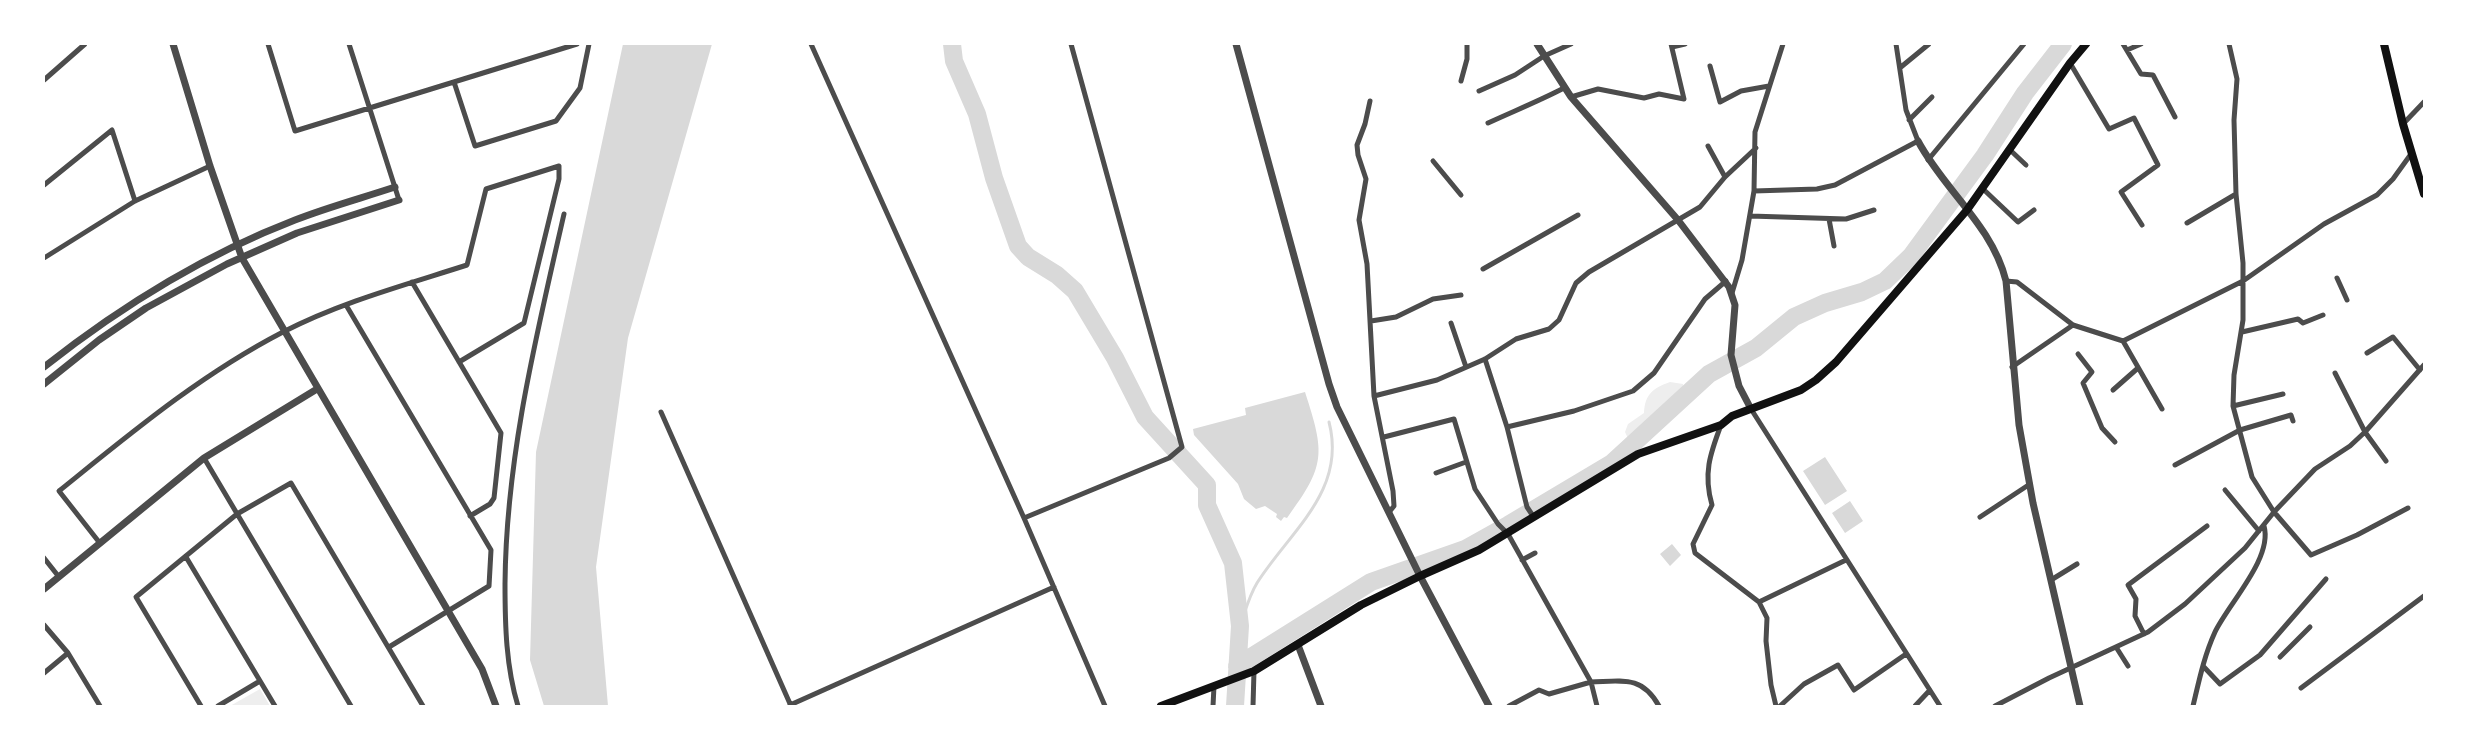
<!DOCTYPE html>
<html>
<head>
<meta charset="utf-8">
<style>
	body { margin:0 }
	#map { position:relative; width:2468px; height:750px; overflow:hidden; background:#fff; font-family:"DejaVu Sans",sans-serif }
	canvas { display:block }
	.frame { position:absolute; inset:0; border:45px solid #fff; pointer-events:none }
</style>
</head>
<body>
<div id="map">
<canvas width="2468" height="750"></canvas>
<div class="frame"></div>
</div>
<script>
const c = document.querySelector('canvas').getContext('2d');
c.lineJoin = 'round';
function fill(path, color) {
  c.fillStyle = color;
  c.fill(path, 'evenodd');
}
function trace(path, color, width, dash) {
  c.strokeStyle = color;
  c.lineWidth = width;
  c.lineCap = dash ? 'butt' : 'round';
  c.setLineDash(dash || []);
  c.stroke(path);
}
const green = new Path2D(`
	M1670,382L1683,384L1685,400L1656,433L1631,445L1625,432L1628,424L1644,413C1645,394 1653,388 1670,382Z
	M260,689L270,706H230Z`);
const water = new Path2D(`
	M623,44H712L628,338L596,567L608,706H544L530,660L536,452Z
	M1305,392C1325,454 1326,465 1287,518L1284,517L1281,521L1276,517L1277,514L1265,506L1256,509L1244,499L1238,484L1194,435L1193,429L1246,415L1245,408Z
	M1825,457L1847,491L1825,505L1803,471Z
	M1850,501L1863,521L1845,533L1832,513Z
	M1672,544L1681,555L1670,566L1660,554Z`);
const stream = new Path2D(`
	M1240,626C1245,612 1249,596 1257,583C1290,531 1347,491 1329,422`);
const river = new Path2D(`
	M952,44L954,61L977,114L994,178L1018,246L1028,257L1057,275L1075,291L1115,358L1145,417L1207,485V505L1233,563L1240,626L1235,706
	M1237,666L1371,582L1465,549L1508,525L1612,463L1709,374L1756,348L1794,317L1825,303L1862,292L1885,281L1911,256L1985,155L2025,93L2063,44`);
const minor = new Path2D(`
	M268,44L295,131L577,44
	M349,44L399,200
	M811,44L1024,518L1105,706
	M2123,44L2141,74L2153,75L2175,117
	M2229,44L2237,79L2234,120L2236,194L2243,263V320L2234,375L2233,406L2252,477L2274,512L2311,555L2357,535L2408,508
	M1672,47L1685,44
	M2127,50L2141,44
	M2070,63L2109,129L2134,118L2158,165L2121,192L2142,225
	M1710,66L1720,102L1741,91L1769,86
	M1901,67L1929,44
	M44,80L85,44
	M1461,81L1467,59V44
	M454,82L475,146L556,121L580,88L589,44
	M1479,91L1515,75L1544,56L1571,44
	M1571,97L1598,89L1644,98L1659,94L1684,99L1671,44
	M1370,101L1365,124L1357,145L1358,155L1366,179L1359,220L1367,264L1374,396L1393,491L1394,506L1390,511
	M1909,120L1932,97
	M1488,123C1514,111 1539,101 1564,88
	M2403,124L2424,102
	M1708,146L1725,177
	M2009,149L2026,165
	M1928,160L2024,44
	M1433,161L1461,195
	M44,185L112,130L135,201
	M1982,188L2018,222L2034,210
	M1754,191L1817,189L1835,185L1918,141L1906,110L1896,44
	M1750,216L1846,219L1874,210
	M1829,219L1834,246
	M2187,223L2236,194
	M44,258L135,201L210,166
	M1483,269L1578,215
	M2337,278L2347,300
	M2006,281L2017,282L2073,325L2123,341L2243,281L2324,224L2377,195L2393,179L2411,154
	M412,282L501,433L494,498L490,504L470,516
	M1732,293L1742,260L1754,191L1755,132L1783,44
	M346,305L491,550L489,586L389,647
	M1371,321L1396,317L1433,299L1461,295
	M1451,323L1466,367
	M2242,332L2298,319L2303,323L2323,315
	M2123,341L2162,409
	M2367,353L2393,337L2420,370
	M2078,354L2092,372L2083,383L2102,428L2115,442
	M1485,359L1507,427L1527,507L1533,516
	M2012,367L2073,325
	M2335,373L2365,432L2386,461
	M2113,390L2138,368
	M1374,396L1437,380L1485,359L1516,339L1549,329L1559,320L1576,283L1589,272L1700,207L1725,177L1756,148
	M2233,406L2283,394
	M1751,409L1940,706
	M661,412L791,706
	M1721,425C1710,454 1703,474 1712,505L1693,544L1695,553L1759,602L1767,618L1766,641L1771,685L1776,706
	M1507,427L1574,411L1633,391L1654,373L1705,299L1726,281
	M1384,437L1454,419L1475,489L1498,524L1508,534L1591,682C1622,681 1642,675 1659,706
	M204,458L351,706
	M2175,465L2240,430L2291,415L2293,421
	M1436,473L1466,462
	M2225,490L2259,531
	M1980,517L2030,484
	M1024,518L1169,458L1182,447L1071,44
	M99,542L59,491C131,433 200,375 283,332C341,302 405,285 467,265L486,189L559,166V179L524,323L459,362
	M186,557L275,706
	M44,558L59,577
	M1522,560L1535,553
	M2051,580L2077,564
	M1759,602L1846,560
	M44,625L68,653L100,706
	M2144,634L2135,616L2136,599L2128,585L2207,526
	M2116,647L2128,666
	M2280,657L2310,627
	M2203,666L2220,684L2260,655L2326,579
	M44,673L68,653
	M2301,688L2424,596
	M790,705L1054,587
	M201,706L136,597L237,514L291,483L423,706
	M218,706L260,681
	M518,706C506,667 505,625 505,584C506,458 536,337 564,214
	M1213,706L1214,686
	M1253,706L1254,671
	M1509,706L1539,690L1549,694L1591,682L1597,706
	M1780,706L1804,684L1838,665L1854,690L1906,654
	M1915,706L1930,690
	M1995,706L2049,678L2148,632L2185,604L2245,548L2274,512L2315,469L2350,446L2365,432L2424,365
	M2193,706C2199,681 2204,656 2215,632C2229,603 2273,558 2264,526`);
const tertiary = new Path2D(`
	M173,44L210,166L242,258L482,669L496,706
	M1236,44L1329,384L1337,407L1420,576L1489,706
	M1537,44L1571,97L1678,220L1729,287L1735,305L1731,355L1739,386L1751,409
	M1918,141C1944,190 1992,225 2006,281L2019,425L2033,503L2080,706
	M44,367C120,307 204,255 295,220C328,207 362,198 395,187
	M44,384L99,340L146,308L227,264L297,233L399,200
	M44,589L204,458L317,389
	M1298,645L1321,706`);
const secondary = new Path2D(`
	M2384,44L2403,124L2424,194
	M1161,706L1254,671L1361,605L1420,576L1479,550L1638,454L1721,425L1732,416L1801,390L1816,380L1836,362L1967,210L2070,63L2086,44`);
fill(green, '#eee');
fill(water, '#d9d9d9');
trace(stream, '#d9d9d9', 3);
trace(river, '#d9d9d9', 18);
trace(minor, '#4c4c4c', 5);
trace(tertiary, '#4c4c4c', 7);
trace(secondary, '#111', 8);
</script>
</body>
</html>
